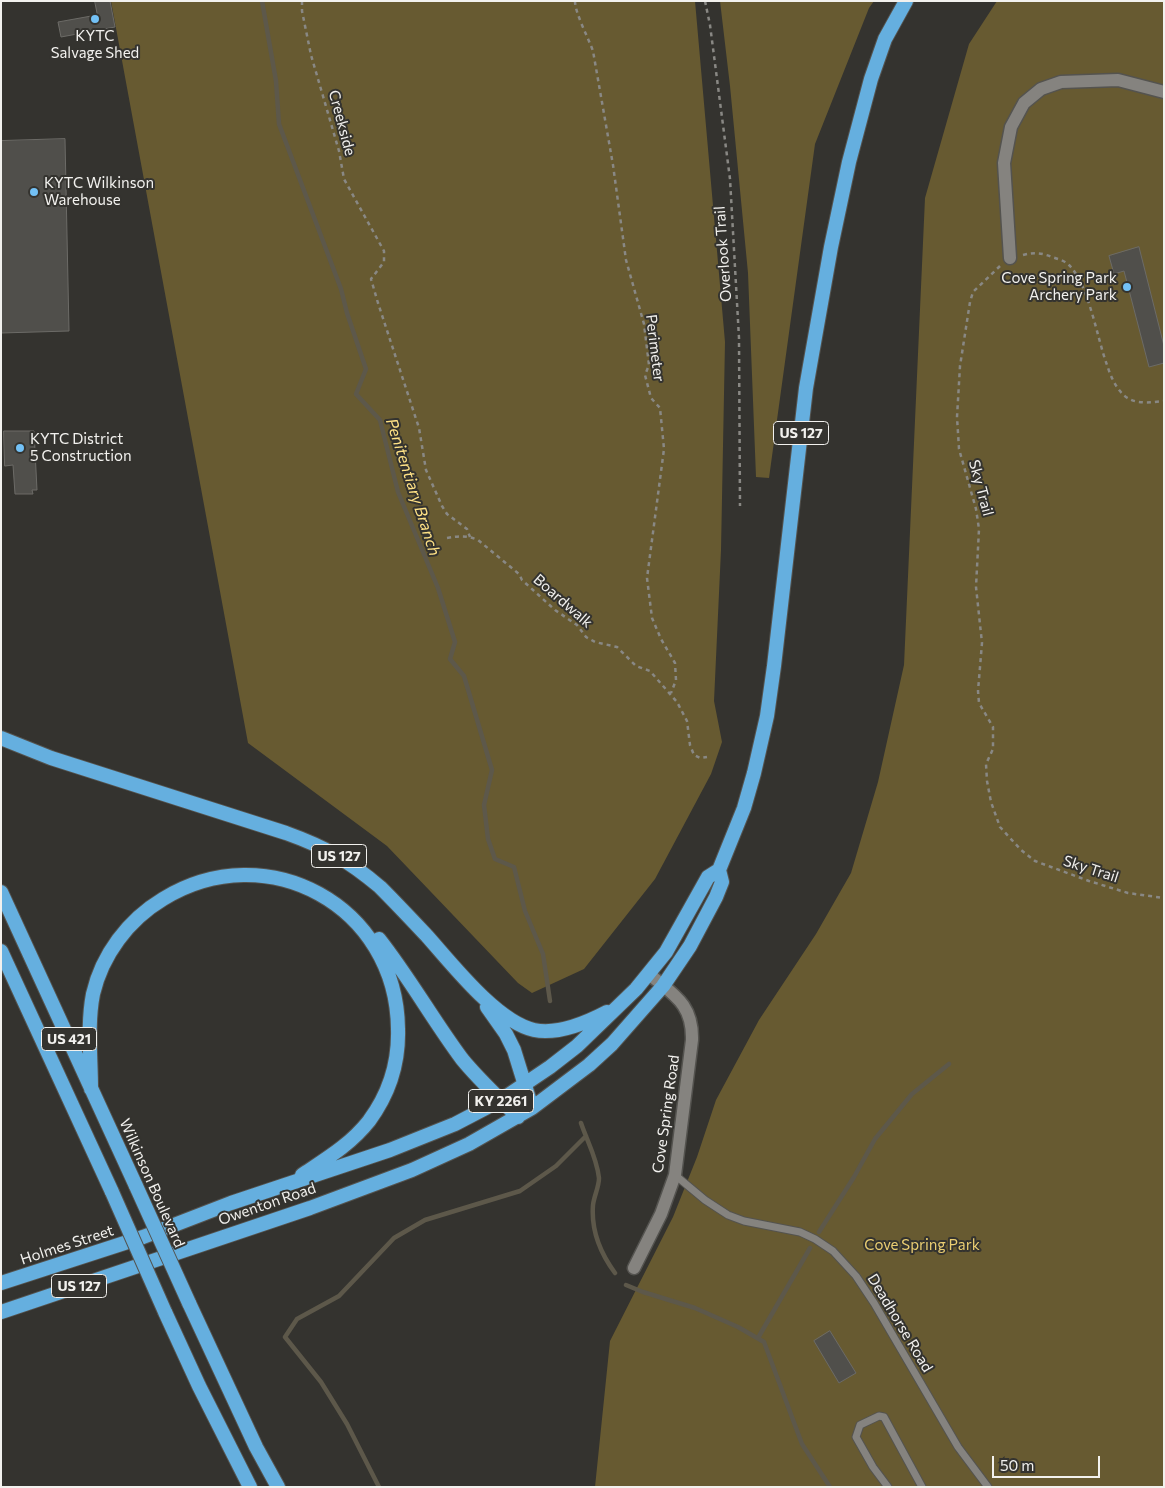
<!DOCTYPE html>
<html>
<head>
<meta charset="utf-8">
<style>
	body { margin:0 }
	#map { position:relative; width:1165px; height:1488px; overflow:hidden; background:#34332f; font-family:Commissioner,sans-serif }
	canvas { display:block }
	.frame { position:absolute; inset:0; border:2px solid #f2f1ee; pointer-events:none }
	.scale { position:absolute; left:992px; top:1456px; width:108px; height:22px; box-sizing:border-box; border:2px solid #f2f1ee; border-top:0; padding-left:6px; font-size:15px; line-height:18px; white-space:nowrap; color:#f2f1ee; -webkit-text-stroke:4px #34332f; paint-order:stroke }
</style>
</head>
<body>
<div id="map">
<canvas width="1165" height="1488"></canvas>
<div class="frame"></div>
<div class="scale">50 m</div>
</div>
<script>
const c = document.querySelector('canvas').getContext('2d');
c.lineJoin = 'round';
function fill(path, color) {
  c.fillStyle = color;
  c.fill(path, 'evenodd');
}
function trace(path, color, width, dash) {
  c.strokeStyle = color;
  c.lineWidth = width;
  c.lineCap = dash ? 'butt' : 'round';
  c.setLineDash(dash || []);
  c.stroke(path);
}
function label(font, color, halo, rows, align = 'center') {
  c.font = font + ' Commissioner,sans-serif';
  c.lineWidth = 4;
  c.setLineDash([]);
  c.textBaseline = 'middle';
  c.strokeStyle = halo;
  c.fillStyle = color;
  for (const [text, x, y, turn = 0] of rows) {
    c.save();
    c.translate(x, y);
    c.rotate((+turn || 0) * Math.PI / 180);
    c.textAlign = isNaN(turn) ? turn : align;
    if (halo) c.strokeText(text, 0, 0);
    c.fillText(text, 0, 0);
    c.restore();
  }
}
const green = new Path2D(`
	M111,1H695L725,342L721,550L714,701L722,742L711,774L655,879L584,969L532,993L518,983L387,846L248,743Z
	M720,1H874L869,8L815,144L769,478L756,477L748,273L730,86Z
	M997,1H1164V1487H595L610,1341L673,1217L697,1157L716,1100L759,1020L816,934L851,873L878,782L904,665L925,198L969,44Z`);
const stream = new Path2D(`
	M262,1L276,81L279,124L341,289L347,313L366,369L356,394L380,420L398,492L438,588L455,642L450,659L464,676L492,770L484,805L488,839L495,859L514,867L525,911L543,954L550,1001
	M581,1123C587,1141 597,1158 599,1178C599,1187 594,1196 593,1205C591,1230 601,1254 615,1273
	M819,1232L854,1177L875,1139L912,1094L949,1064
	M626,1285L643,1292L695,1308L738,1327L764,1342L802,1444L830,1487
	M758,1338L810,1248
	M379,1487L347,1424L321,1382L285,1337L297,1319L339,1296L394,1238L425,1220L520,1191L556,1166L586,1136`);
const building = new Path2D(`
	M95,1H110L115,27L61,37L58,22L97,15Z
	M65,139L69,331L1,333V141Z
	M1139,247L1164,346V363L1149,367L1124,271L1114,274L1109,256Z
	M4,431H34L37,490H32L33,494H15L13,465L5,466Z
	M830,1331L856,1373L839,1383L814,1341Z`);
const path = new Path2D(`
	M302,1V11L311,55L339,151L344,179L384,251V262L371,279L378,303L419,428L426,470L442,506L447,514L467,529L470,537
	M575,1C575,13 588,37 593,51L613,165L626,260L644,324L649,365L645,375L651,398L660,408L664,449L647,578L652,618L661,639L675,663L676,680L671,693
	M705,1L710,25L730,179L739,338L740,506
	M1023,255C1034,252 1042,253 1052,257C1058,259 1065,261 1069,265C1089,285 1097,338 1107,365C1111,377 1116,389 1126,397C1137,405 1152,402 1164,401
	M1000,266L973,292L970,302L960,366L957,417L959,449L976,509L979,529L976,587L982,643L978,691L979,703L993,727V749L986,764L987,781L991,802L1000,827L1021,850L1035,861L1089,881L1128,893L1164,898
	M447,538C459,536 467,535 478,540L519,574L522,580L555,610L577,625L586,637L595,642L617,647L636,666L650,671L677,702L687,721L690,745L694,755L700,758L707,757`);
const service = new Path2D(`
	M675,1175L705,1200L728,1215L744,1221L800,1232L815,1239L833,1251L856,1276L874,1303L958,1447L988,1487
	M888,1487L873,1467L856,1437L860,1425L879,1416L884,1417L922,1487`);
const minor = new Path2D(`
	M1010,258L1004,163L1011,127L1024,103L1041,89L1061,82L1118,80L1164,92
	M634,1268L661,1214L675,1175L692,1040C693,1004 674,995 649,974`);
const trunk = new Path2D(`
	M1,738L51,758L286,833C325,847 348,860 380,887C396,903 411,919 427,936C452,964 497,1022 534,1030C558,1035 586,1023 607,1012
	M1,892L136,1186
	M379,939C409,977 433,1020 462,1059C479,1080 499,1098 518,1117
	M1,951L112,1192
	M487,1007L506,1034L514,1050L532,1108
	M91,1089C91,1058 87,1025 93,994C102,955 128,920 163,899C267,835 397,906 398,1029C399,1062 389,1094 369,1121C350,1145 326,1159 302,1175
	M1,1283L143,1237L231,1203L390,1150L455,1124L501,1100L550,1067L577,1046L636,989L666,952L708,877L719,870L744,808L754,773L767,716L774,666L806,388L831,247L849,162L871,79L885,39L906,1
	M189,1303L256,1447L278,1487
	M1,1312L310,1208L412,1170L469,1144L532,1108L589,1065L612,1044L663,986L690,946L716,897L722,882L719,870
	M165,1312L199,1386L250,1487`);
const trunkBridge = new Path2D(`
	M136,1186L189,1303
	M112,1192L165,1312`);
const markers = [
	[95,19,5,"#73c1f6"],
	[34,192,5,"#73c1f6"],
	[1127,287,5,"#73c1f6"],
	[20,448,5,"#73c1f6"]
];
const shields = [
	[801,433,55],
	[339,856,55],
	[69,1039,55],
	[501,1101,65],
	[79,1286,55]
];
const shieldNames = [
	["US 127",801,433],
	["US 127",339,856],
	["US 421",69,1039],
	["KY 2261",501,1101],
	["US 127",79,1286]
];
const poiNames = [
	["KYTC",95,36,"center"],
	["Salvage Shed",95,53,"center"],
	["KYTC Wilkinson",44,183],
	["Warehouse",44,200],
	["Cove Spring Park",1117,278,"right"],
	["Archery Park",1117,295,"right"],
	["KYTC District",30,439],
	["5 Construction",30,456]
];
const streetNames = [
	["Creekside",342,123,75],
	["Overlook Trail",723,254,-94],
	["Perimeter",655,348,83],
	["Sky Trail",981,488,75],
	["Boardwalk",563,601,41],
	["Sky Trail",1091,869,18],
	["Cove Spring Road",666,1114,-82],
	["Wilkinson Boulevard",152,1183,66],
	["Owenton Road",267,1204,-19],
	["Holmes Street",67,1245,-18],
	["Deadhorse Road",900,1323,59]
];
const parkNames = [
	["Cove Spring Park",922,1245]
];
const waterNames = [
	["Penitentiary Branch",413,487,72]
];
fill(green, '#675a31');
trace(stream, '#5d584a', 4.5);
fill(building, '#504f4b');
trace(building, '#6c6b67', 1);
trace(service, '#54534f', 9);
trace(minor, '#54534f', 15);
trace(trunk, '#54534f', 16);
trace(path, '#898884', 2.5, [4, 4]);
trace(service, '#85837f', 7);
trace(minor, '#85837f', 12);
trace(trunk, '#65afdf', 14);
trace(trunkBridge, '#54534f', 16, []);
trace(trunkBridge, '#65afdf', 14);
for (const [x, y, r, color] of markers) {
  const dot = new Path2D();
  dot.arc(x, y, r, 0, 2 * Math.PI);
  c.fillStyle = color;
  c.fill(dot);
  trace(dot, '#34332f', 2);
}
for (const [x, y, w] of shields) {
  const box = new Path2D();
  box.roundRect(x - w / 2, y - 11.5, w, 23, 4);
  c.fillStyle = '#34332f';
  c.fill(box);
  trace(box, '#f2f1ee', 1);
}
label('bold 14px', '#f2f1ee', null, shieldNames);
label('15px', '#f2f1ee', '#34332f', poiNames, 'left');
label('15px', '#f2f1ee', '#34332f', streetNames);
label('15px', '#ebce72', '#34332f', parkNames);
label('italic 16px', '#fee185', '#34332f', waterNames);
</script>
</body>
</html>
